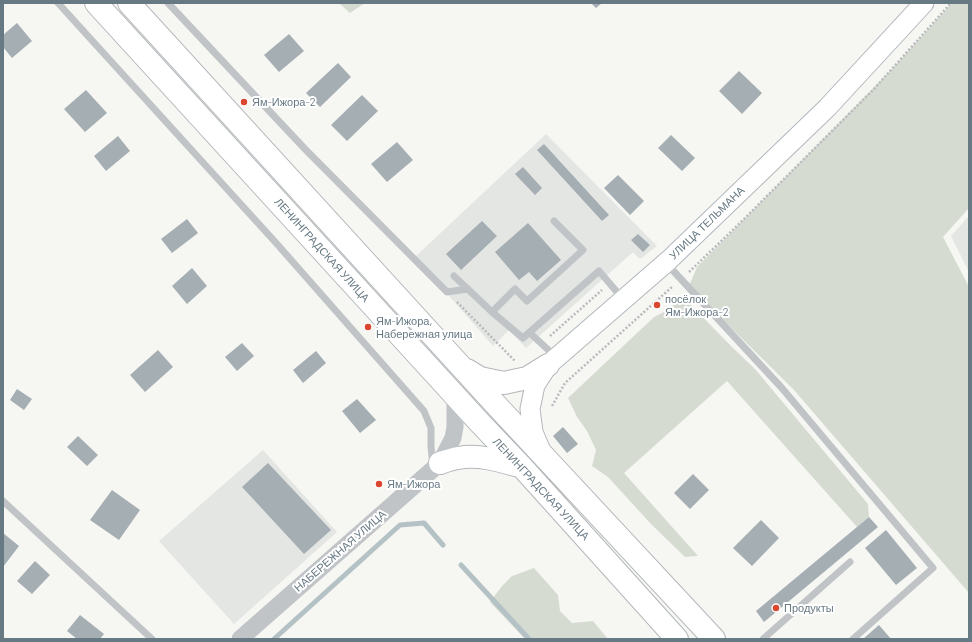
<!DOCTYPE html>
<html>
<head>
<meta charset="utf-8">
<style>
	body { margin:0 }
	#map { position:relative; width:972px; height:642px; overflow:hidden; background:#f6f6f3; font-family:Barlow,sans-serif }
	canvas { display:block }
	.frame { position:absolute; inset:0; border:4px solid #677983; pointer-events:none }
</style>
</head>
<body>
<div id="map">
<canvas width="972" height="642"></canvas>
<div class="frame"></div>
</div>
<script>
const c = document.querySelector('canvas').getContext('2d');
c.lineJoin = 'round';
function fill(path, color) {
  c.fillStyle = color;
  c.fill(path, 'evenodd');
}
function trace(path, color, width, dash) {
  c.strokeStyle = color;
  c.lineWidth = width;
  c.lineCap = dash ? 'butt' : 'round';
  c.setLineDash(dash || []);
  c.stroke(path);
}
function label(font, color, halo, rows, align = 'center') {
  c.font = font + ' Barlow,sans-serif';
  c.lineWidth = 4;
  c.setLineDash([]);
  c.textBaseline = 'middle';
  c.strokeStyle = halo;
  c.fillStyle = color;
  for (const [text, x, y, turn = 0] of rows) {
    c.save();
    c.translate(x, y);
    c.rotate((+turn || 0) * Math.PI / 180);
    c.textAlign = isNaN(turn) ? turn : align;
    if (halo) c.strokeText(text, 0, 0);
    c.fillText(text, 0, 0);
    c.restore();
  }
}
const built = new Path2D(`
	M546,134L657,246L640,259L633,252L526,348L509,330L493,346L415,257Z
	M969,216V272L951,236Z
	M263,450L337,532L234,624L159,541Z`);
const green = new Path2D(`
	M339,3H365L350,13Z
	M952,3H969V208L943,237L969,287V593L794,390L689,286L697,267L892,69Z
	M682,296L732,347L755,369L868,504L869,517L857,527L727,381L624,473L698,556L685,557L651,524L608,477L592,466L596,450L587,431L577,417L568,398L654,317L668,310Z
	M534,568L558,595L560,611L572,623L593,621L608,639H525L490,602L502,586L512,576Z`);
const stream = new Path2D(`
	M461,565L529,639
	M274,639L400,525L424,523L443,545`);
const building = new Path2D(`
	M591,3H602L596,8Z
	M17,23L32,41L12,58L3,47V35Z
	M289,34L304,51L279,72L264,55Z
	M338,63L351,77L320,107L306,93Z
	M739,71L762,93L742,114L719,91Z
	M86,90L107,113L85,132L64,109Z
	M362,95L378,111L347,141L331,125Z
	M671,135L695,158L682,171L658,148Z
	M118,136L130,151L106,171L94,156Z
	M397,142L413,160L387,182L371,164Z
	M544,144L609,215L602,221L537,150Z
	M523,167L542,188L535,195L515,174Z
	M618,175L644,201L630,215L604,188Z
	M187,219L198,233L172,253L161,239Z
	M482,221L497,236L461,270L446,254Z
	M528,223L561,260L537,281L529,272L519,280L495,252Z
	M638,234L650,245L643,252L631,240Z
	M192,268L207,286L187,304L172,286Z
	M242,343L254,356L237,371L225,357Z
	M158,350L173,367L145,392L130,375Z
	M316,351L326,363L303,383L293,370Z
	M17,389L32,399L24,410L10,400Z
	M357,399L376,420L360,433L342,411Z
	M563,427L578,444L567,453L553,436Z
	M78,436L98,455L87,466L67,447Z
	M268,463L331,530L304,554L242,487Z
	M693,474L709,490L690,509L674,493Z
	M112,490L140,510L119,540L90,520Z
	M869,517L878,527L764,622L756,611Z
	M761,520L779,538L752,566L733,548Z
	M886,530L917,568L896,585L865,548Z
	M3,533L19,546L3,567Z
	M35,561L50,575L32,594L17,581Z
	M80,615L104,634L100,639H77L67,631Z
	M879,625L891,639H863Z`);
const path = new Path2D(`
	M689,272L740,223L873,90L951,3
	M457,302L515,361
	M550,336L602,290
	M552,406L565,383L673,286`);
const service = new Path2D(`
	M58,3L277,244L424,411L431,428V447L433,465
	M168,3L304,148L447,292L468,289
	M666,263L781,387L933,568L853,639
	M454,276L492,312L523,338L599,271L623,299
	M492,312L515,289L527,301L583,250L554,221
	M530,333L556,357
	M3,501L152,639
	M763,639L850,562`);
const tertiary = new Path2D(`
	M240,639L440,463L453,438L455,427V396`);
const secondary = new Path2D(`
	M541,451L533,432L530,409L535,385L548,365L669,260L827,108L924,3`);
const trunk = new Path2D(`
	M96,3L480,423L522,467L677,639
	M129,3L498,407L714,639
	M467,370L480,378L504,383L527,378L548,365
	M440,463C446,461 452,459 458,458C480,454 501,461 522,467`);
const markers = [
	[244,102,4,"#da462f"],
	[657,305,4,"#da462f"],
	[368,327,4,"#da462f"],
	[379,484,4,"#da462f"],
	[776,608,4,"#da462f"]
];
const poiNames = [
	["Ям-Ижора-2",252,102],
	["посёлок",665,299],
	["Ям-Ижора-2",665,312],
	["Ям-Ижора,",376,321],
	["Набережная улица",376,334],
	["Ям-Ижора",387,484],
	["Продукты",784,608]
];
const streetNames = [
	["УЛИЦА ТЕЛЬМАНА",707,223,-44],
	["ЛЕНИНГРАДСКАЯ УЛИЦА",322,250,48],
	["ЛЕНИНГРАДСКАЯ УЛИЦА",541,489,47],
	["НАБЕРЕЖНАЯ УЛИЦА",340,551,-41]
];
fill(built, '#e4e6e4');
fill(green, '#d6dbd2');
trace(stream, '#b5c2c5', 5);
fill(building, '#a5aeb3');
trace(secondary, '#b2b8bc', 21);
trace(trunk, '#b3b7ba', 24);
trace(path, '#b8bbbd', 2.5, [2, 2]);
trace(service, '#c0c4c7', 7);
trace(tertiary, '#c0c4c7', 17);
trace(secondary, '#fff', 19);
trace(trunk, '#fff', 22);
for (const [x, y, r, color] of markers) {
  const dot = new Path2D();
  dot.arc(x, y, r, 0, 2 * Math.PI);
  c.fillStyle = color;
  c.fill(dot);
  trace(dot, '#fff', 1.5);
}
label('11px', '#677983', '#fff', poiNames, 'left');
label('11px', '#677983', '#fff', streetNames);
</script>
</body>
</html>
